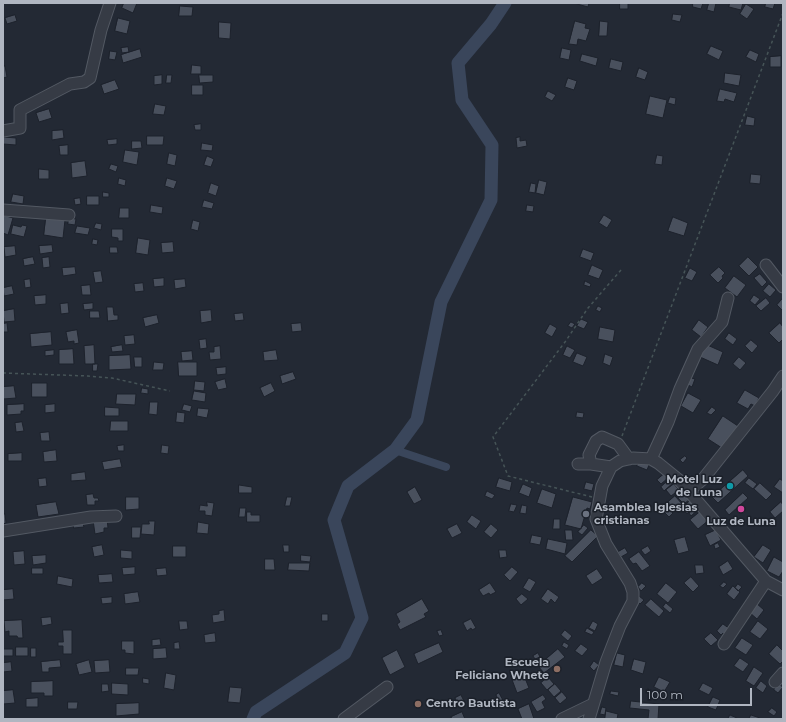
<!DOCTYPE html>
<html>
<head>
<meta charset="utf-8">
<style>
	body { margin:0 }
	#map { position:relative; width:786px; height:722px; overflow:hidden; background:#232934; font-family:Montserrat,sans-serif }
	canvas { display:block }
	.frame { position:absolute; inset:0; border:4px solid #b0b6c1; pointer-events:none }
	.scale { position:absolute; left:640px; top:688px; width:112px; height:18px; box-sizing:border-box; border:2px solid #b0b6c1; border-top:0; padding-left:5px; font-size:12px; line-height:14px; white-space:nowrap; color:#b0b6c1; -webkit-text-stroke:3px #1b2029; paint-order:stroke }
</style>
</head>
<body>
<div id="map">
<canvas width="786" height="722"></canvas>
<div class="frame"></div>
<div class="scale">100 m</div>
</div>
<script>
const c = document.querySelector('canvas').getContext('2d');
c.lineJoin = 'round';
function trace(path, color, width, dash) {
  c.strokeStyle = color;
  c.lineWidth = width;
  c.lineCap = dash ? 'butt' : 'round';
  c.setLineDash(dash || []);
  c.stroke(path);
}
function fill(path, color) {
  c.fillStyle = color;
  c.fill(path, 'evenodd');
}
function label(font, color, halo, rows, align = 'center') {
  c.font = font + ' Montserrat,sans-serif';
  c.lineWidth = 3;
  c.setLineDash([]);
  c.textBaseline = 'middle';
  c.strokeStyle = halo;
  c.fillStyle = color;
  for (const [text, x, y, turn = 0] of rows) {
    c.save();
    c.translate(x, y);
    c.rotate((+turn || 0) * Math.PI / 180);
    c.textAlign = isNaN(turn) ? turn : align;
    if (halo) c.strokeText(text, 0, 0);
    c.fillText(text, 0, 0);
    c.restore();
  }
}
const canal = new Path2D(`
	M395,450L446,467`);
const river = new Path2D(`
	M253,719L256,712L345,653L362,618L334,520L348,486L395,450L417,420L441,302L491,200L492,145L462,100L458,63L491,24L505,3`);
const building = new Path2D(`
	M124,3H137L133,13L122,8Z
	M577,3H589L588,7L577,4Z
	M620,3H628V9H620Z
	M693,3H703L701,9L693,7Z
	M709,3H716L714,12L707,10Z
	M730,3H743L741,10L729,7Z
	M766,3H775L773,9L765,7Z
	M746,4L754,9L747,19L740,14Z
	M180,6L193,7L192,16H179Z
	M673,14L682,15L680,22L672,20Z
	M15,15L17,21L7,24L5,18Z
	M118,18L130,21L127,34L115,31Z
	M575,21L586,24L585,28L590,29L586,41L578,39L577,45L569,44Z
	M600,21L608,22L607,36H599Z
	M219,22L231,23L230,39L219,38Z
	M711,46L723,51L719,60L707,54Z
	M128,47L129,52L122,53L121,48Z
	M562,48L571,50L569,60L560,58Z
	M140,49L142,57L123,63L121,55Z
	M750,50L759,54L756,62L746,57Z
	M110,51L117,52L115,60L109,59Z
	M582,54L598,58L596,66L580,61Z
	M781,56V67H770V57Z
	M611,59L623,62L621,71L609,68Z
	M192,65L201,66V74H191Z
	M5,66L7,77L3,78V67Z
	M639,68L648,72L645,80L636,77Z
	M725,73L741,75L739,86L724,83Z
	M162,75V84L154,85V76Z
	M167,75H172L171,83H166Z
	M199,75H213V82L200,83Z
	M568,78L577,81L574,90L565,87Z
	M115,80L119,89L104,94L101,85Z
	M192,85H203V95H192Z
	M720,89L737,93L734,102L725,99L724,102L717,101Z
	M548,91L556,95L552,101L545,97Z
	M650,96L667,100L663,118L646,114Z
	M670,97L676,98L675,105L668,103Z
	M155,104L166,106L164,115L153,114Z
	M49,109L52,118L39,122L36,113Z
	M747,116L755,118L754,126L745,125Z
	M201,124V130H195L194,125Z
	M63,130L64,138L52,140V131Z
	M147,136H164L163,145H147Z
	M4,137L16,138V145L3,144Z
	M520,137V141L526,140L527,146L517,148L516,138Z
	M117,139V144L108,145L107,140Z
	M132,141H141L142,148L132,149Z
	M202,143L213,145L212,151L201,150Z
	M68,145V155H60L59,146Z
	M125,150L139,152L137,165L123,162Z
	M169,153L177,155L175,166L167,164Z
	M657,155L663,156L662,165L655,164Z
	M207,156L214,159L211,167L204,165Z
	M85,161L87,176L72,178L71,163Z
	M111,164L118,166L116,172L109,169Z
	M39,169L49,170V179H39Z
	M751,174L761,175L760,184L750,183Z
	M119,178L126,180L125,186L118,184Z
	M167,178L177,181L174,189L165,186Z
	M539,180L547,182L544,195L536,193Z
	M211,183L219,186L216,196L208,193Z
	M531,183L536,184L535,193L529,192Z
	M103,192L109,193V197H103Z
	M13,194L24,196L23,204L11,202Z
	M87,196H99V205H87Z
	M80,198L81,204L75,205L74,199Z
	M204,200L214,203L212,209L202,207Z
	M151,205L163,207L162,214L150,212Z
	M527,205L534,206L533,212L526,211Z
	M120,208H129V218H119Z
	M3,215L13,218L8,235L3,233Z
	M604,215L612,220L607,228L599,223Z
	M673,217L688,223L684,236L668,231Z
	M46,218L65,220L63,238L44,235Z
	M69,218L76,219L75,225L68,224Z
	M193,220L200,222L198,231L191,229Z
	M96,223L102,224L101,230L94,228Z
	M13,225L21,227L22,225L27,226L24,237L11,234Z
	M77,226L90,228L88,235L75,233Z
	M112,229H123V241H118V238L112,237Z
	M138,238L150,240L148,255L136,253Z
	M93,239L98,240L97,245L92,244Z
	M173,242L174,252L162,253L161,243Z
	M52,245L53,252L40,254L39,246Z
	M15,246L16,255L5,257L4,247Z
	M110,247H117L118,253H110Z
	M583,249L594,253L591,261L580,257Z
	M33,257L35,264L24,266L23,259Z
	M49,257L50,267L43,268L42,258Z
	M748,257L758,267L749,276L739,266Z
	M592,265L603,270L599,279L588,275Z
	M75,267L76,274L63,276L62,268Z
	M719,267L725,273L722,276L723,278L718,283L710,275Z
	M690,268L697,272L692,281L685,278Z
	M101,271L103,282L95,283L93,272Z
	M760,274L767,282L762,287L754,278Z
	M734,276L746,285L737,297L725,288Z
	M164,278V286L154,287L153,279Z
	M30,279L31,287L25,288L24,280Z
	M185,279L186,287L175,289L174,280Z
	M585,281L591,284L590,287L584,285Z
	M143,283L144,291L135,292L134,284Z
	M769,284L776,290L770,297L763,291Z
	M90,285L91,295H82L81,286Z
	M12,286L14,294L4,296L3,288Z
	M46,295V304L35,305L34,296Z
	M754,295L760,299L755,305L750,301Z
	M766,298L770,303L761,311L756,306Z
	M783,298V311L777,305Z
	M68,303L69,313L61,314L60,304Z
	M93,303V309L84,310L83,304Z
	M598,306L602,308L600,312L596,310Z
	M107,307H113L114,315H118V320L108,321Z
	M14,309L15,321L4,322L3,311Z
	M211,310L212,321L201,323L200,311Z
	M90,311H99L100,318H90Z
	M243,313L244,320L235,321L234,314Z
	M157,315L159,323L145,327L143,318Z
	M581,319L588,322L584,329L577,326Z
	M699,320L708,327L701,337L692,330Z
	M571,322L575,324L572,328L568,326Z
	M7,323L8,332H3V324Z
	M301,323L302,331L292,332L291,324Z
	M780,323L783,327V339L779,343L769,333Z
	M550,324L557,328L552,337L545,333Z
	M600,327L615,330L613,342L598,339Z
	M77,330L79,343L74,344V341L68,342L66,332Z
	M51,332L52,345L31,347L30,334Z
	M729,333L737,339L733,345L725,339Z
	M134,335L135,344L125,345L124,336Z
	M206,339L207,348L200,349L199,340Z
	M751,340L758,346L752,353L745,346Z
	M705,344L723,352L718,365L700,357Z
	M94,345L95,364H85L84,346Z
	M122,345L123,351L112,352L111,347Z
	M220,346L221,359L210,360L209,352H214V347Z
	M567,346L575,350L570,358L563,355Z
	M73,349L74,364H59V350Z
	M54,350V355L45,356V351Z
	M276,350L278,360L264,361L263,352Z
	M192,351L193,360L182,361L181,352Z
	M577,353L587,357L583,366L573,362Z
	M605,354L613,357L610,366L603,363Z
	M130,355L131,369L109,370V356Z
	M134,357H142V367H135Z
	M739,357L746,363L740,370L733,364Z
	M154,362L164,363L163,370H153Z
	M178,362H197V376H179Z
	M93,364H98L97,371H93Z
	M226,367V374L217,375L216,368Z
	M293,372L296,379L282,384L280,376Z
	M688,377L695,379L692,387L686,384Z
	M225,379L227,388L218,390L215,382Z
	M195,381L205,382L204,391L194,390Z
	M32,383H47V397H32Z
	M271,383L275,391L264,397L260,388Z
	M14,386L16,398L3,399V387Z
	M142,388L148,389V394L141,393Z
	M745,390L759,398L755,406L751,404L748,409L737,403Z
	M194,391L206,393L205,402L192,400Z
	M688,393L701,400L693,413L681,406Z
	M117,394H136L135,405L116,404Z
	M150,402H158L157,415L149,414Z
	M24,404V411H21V414L7,415V405Z
	M55,404V412L45,413V405Z
	M184,404L192,406L190,412L182,410Z
	M105,407L119,408V416H105Z
	M712,407L716,410L711,415L707,413Z
	M198,408L209,409L207,418L197,416Z
	M177,412L185,413L184,423L176,422Z
	M577,412L584,413L583,418L576,417Z
	M723,416L738,426L722,448L708,439Z
	M111,421H128V431H110Z
	M22,422L24,431L16,432L15,423Z
	M49,432L50,441H41L40,433Z
	M124,445V451H118L117,446Z
	M162,445L169,446L168,454L161,453Z
	M56,450L57,461L44,462L43,452Z
	M22,453V461H8V454Z
	M685,456L687,458L683,463L680,460Z
	M120,459L122,467L104,470L102,462Z
	M639,461L649,465L647,470L637,466Z
	M743,470L748,476L718,503L712,497Z
	M85,472L86,480L71,481V474Z
	M664,474L668,478L661,484L657,480Z
	M672,477L675,481L664,491L661,487Z
	M46,478L47,486L39,487L38,479Z
	M499,478L512,482L510,491L496,487Z
	M749,478L757,484L753,489L745,483Z
	M780,479L783,481V493L774,487Z
	M586,482L594,484L592,491L584,489Z
	M760,483L772,494L766,500L754,489Z
	M523,484L532,488L529,497L519,493Z
	M674,484L679,490L671,496L666,490Z
	M239,485L252,487V493H239Z
	M415,487L422,500L414,504L407,492Z
	M542,489L556,494L552,508L537,503Z
	M487,491L495,495L492,499L485,496Z
	M684,493L690,499L684,504L678,498Z
	M743,493L748,498L729,515L725,510Z
	M93,494L94,498H98L99,501H95V505H87L86,495Z
	M675,496L683,505L675,512L667,503Z
	M126,497H139V509L126,510Z
	M287,497H292L290,506H285Z
	M573,497L592,502L590,509L587,508L581,529L565,525Z
	M691,500L696,505L687,514L682,508Z
	M56,502L59,514L38,517L36,505Z
	M207,502L214,503L212,516L205,515V511H199L200,505L207,506Z
	M781,502L783,505V511L775,518L770,512Z
	M511,504L517,505L514,512L509,511Z
	M522,505L527,506L526,514L520,513Z
	M698,506L700,508L691,516L689,513Z
	M667,507L673,513L669,517L663,511Z
	M240,508H246L245,517H239Z
	M701,511L709,520L698,529L690,520Z
	M247,512H251V515H260V522H247Z
	M5,514L6,523L3,524V515Z
	M472,515L481,521L476,529L467,522Z
	M107,519L108,528H104V532L95,534L93,520Z
	M554,519H560V529H553Z
	M149,521H155L154,535L141,534L142,524H149Z
	M73,522L83,524L84,527L74,528Z
	M198,522L209,524L208,534L197,533Z
	M457,524L462,533L452,538L447,529Z
	M491,524L498,530L491,538L484,532Z
	M584,525L588,528L582,535L578,532Z
	M132,527H141L140,538H132Z
	M565,530H572L573,540H566Z
	M591,530L598,536L572,562L565,556Z
	M716,530L721,540L710,546L705,535Z
	M532,535L542,537L540,545L530,543Z
	M685,537L689,551L678,554L674,540Z
	M548,539L567,543L565,554L546,549Z
	M718,543L720,547L715,549L714,545Z
	M102,545L104,555L94,557L92,547Z
	M283,545H289V552H284Z
	M763,545L771,550L763,563L754,557Z
	M173,546H186V557H173Z
	M648,546L651,551L645,555L641,550Z
	M625,548L628,553L621,557L618,552Z
	M121,550L132,551V559L121,558Z
	M499,550H506L507,557L500,558Z
	M24,551L25,564L14,565L13,552Z
	M639,552L650,566L642,571L636,563L633,564L629,559Z
	M46,555V563L33,565L32,556Z
	M301,555L311,556L310,562L301,561Z
	M774,557L783,562V571L779,577L767,571Z
	M265,559H274L275,570H265Z
	M728,561L733,569L723,575L719,567Z
	M289,563H310L309,571L288,570Z
	M695,565H703L704,573L696,574Z
	M135,567V574L123,575L122,568Z
	M512,567L518,572L510,581L504,575Z
	M32,568H43V574H32Z
	M166,568L167,575L157,576L156,569Z
	M597,569L603,578L592,585L586,576Z
	M112,574L113,582L99,583L98,575Z
	M58,576L73,579L72,587L57,584Z
	M691,577L699,586L693,592L684,583Z
	M529,578L536,582L530,592L523,588Z
	M724,582L727,584L723,588L720,586Z
	M490,583L496,592L490,595L489,593L483,596L479,590Z
	M642,583L646,586L641,591L638,587Z
	M666,583L677,592L668,603L657,594Z
	M738,584L742,587L738,591L735,588Z
	M733,586L740,592L734,600L727,594Z
	M13,589L14,599L3,600V590Z
	M548,589L559,597L555,603L551,599L548,604L541,599Z
	M138,592L140,602L125,604L124,594Z
	M522,594L528,599L521,605L516,599Z
	M639,596L644,600L640,604L636,600Z
	M112,597V603L102,604L101,598Z
	M422,599L429,611L424,614L426,617L400,630L397,624L400,622L396,614Z
	M651,599L664,611L659,617L645,605Z
	M666,603L673,609L670,613L663,607Z
	M756,603L764,610L757,619L749,612Z
	M224,610L225,621L213,623L212,615L219,614V611Z
	M322,614H328V621H322Z
	M51,617L52,624L42,626L41,618Z
	M471,619L476,628L472,630L471,628L467,631L463,623Z
	M22,620L23,638H18L17,636H9V631L5,632L4,621Z
	M179,621H187L188,629L180,630Z
	M593,621L598,624L595,631L589,628Z
	M758,621L768,629L760,639L750,632Z
	M723,624L730,629L725,635L723,633L721,635L717,631Z
	M587,628L594,632L592,635L585,632Z
	M63,630H72V654H63V646H58V642H63Z
	M441,630L443,635L439,636L437,631Z
	M565,630L572,636L568,641L561,635Z
	M215,633L216,642L205,643L204,635Z
	M711,633L718,640L711,646L704,639Z
	M742,638L753,645L746,655L735,648Z
	M160,639L161,645L152,646V640Z
	M122,641H134V654L125,653V650H122Z
	M179,642L180,649H174V643Z
	M564,642L569,645L567,649L562,646Z
	M439,643L443,652L418,664L414,654Z
	M581,644L588,649L582,656L575,651Z
	M777,645L783,651V661L780,664L769,654Z
	M16,647H28V656H16Z
	M31,648H36V657H31Z
	M166,648L167,658L153,659V649Z
	M3,649H13V656H3Z
	M558,649L565,657L544,673L538,666Z
	M397,650L405,667L390,675L382,658Z
	M538,653L540,657L535,659L533,656Z
	M617,653L625,655L623,667L614,665Z
	M740,658L749,664L743,672L734,666Z
	M634,659L646,662L643,674L631,670Z
	M60,660L61,667L49,668V672H42L41,662Z
	M89,660L92,672L79,675L76,664Z
	M109,660L110,672L95,673L94,661Z
	M594,661L599,665L594,671L590,667Z
	M11,662L12,671L3,672V663Z
	M754,667L763,673L754,686L746,681Z
	M126,668H139L138,675H126Z
	M166,673L176,675L174,690L164,688Z
	M523,673L529,688L517,693L511,677Z
	M548,677L554,684L547,690L541,683Z
	M659,677L670,682L664,692L654,687Z
	M143,678L149,679V684L143,683Z
	M53,681V696H44V693H31V682Z
	M761,681L767,686L763,693L756,688Z
	M112,683L128,684V695L112,694Z
	M703,683L713,688L709,695L699,690Z
	M102,684H108L109,691L102,692Z
	M555,684L561,691L554,697L548,690Z
	M778,684L783,687L778,693L774,690Z
	M230,687L242,688L240,703L228,702Z
	M13,690L15,703L3,704V691Z
	M611,691L619,692L618,696L610,694Z
	M562,692L567,698L560,704L555,698Z
	M499,693L504,702L491,709L487,702L497,697L496,695Z
	M461,695L465,703L459,706L455,698Z
	M543,695L546,699L542,702L545,708L537,712L531,702Z
	M713,697L720,700L716,710L708,707Z
	M38,698V707H26V699Z
	M631,701L659,704L658,719H648L649,710L630,708Z
	M68,702H78L77,709H68Z
	M139,703V714L116,716V704Z
	M529,704L534,719H522L518,709Z
	M602,707L606,708L605,715L600,714Z
	M772,708L777,712L774,716L768,712Z
	M606,711L618,714L617,719H605Z
	M462,712L465,719H452L451,717Z
	M730,715L737,718V719H728Z
	M751,715L760,718V719H749Z`);
const path = new Path2D(`
	M3,373L88,376L112,378L170,391
	M622,436L783,13
	M592,497L508,476L493,437L565,342L588,308L621,270`);
const minor = new Path2D(`
	M3,131L20,128V110L70,84L84,82L90,78L101,30L110,3
	M3,210L69,215
	M766,265L783,287
	M651,459L668,422L680,389L698,349L722,322L728,298
	M578,464H591L611,467
	M591,464L589,455L596,441L602,437L618,444L629,459
	M689,491L703,479L773,391L783,376
	M3,531L91,517L116,516
	M724,644L766,581
	M775,682L783,673
	M344,719L387,687
	M562,719L593,704
	M589,719L606,662L620,626L633,601V592L630,583L606,544L596,519L602,486L611,467L620,461L633,458L651,459L658,463L679,480L766,581L783,590`);
const markers = [
	[730,486,4,"#0f9aa8"],
	[741,509,4,"#d1479c"],
	[586,514,4,"#6b7280"],
	[557,669,4,"#8d6e63"],
	[418,704,4,"#8d6e63"]
];
const poiNames = [
	["Motel Luz",722,480],
	["de Luna",722,493],
	["Asamblea Iglesias",594,508,"left"],
	["cristianas",594,521,"left"],
	["Luz de Luna",741,522,"center"],
	["Escuela",549,663],
	["Feliciano Whete",549,676],
	["Centro Bautista",426,704,"left"]
];
trace(canal, '#3a465b', 8);
trace(river, '#3a465b', 13);
fill(building, '#49505d');
trace(building, '#1d222c', 1);
trace(minor, '#535963', 13);
trace(path, '#465457', 1.5, [3, 3]);
trace(minor, '#363b45', 11);
for (const [x, y, r, color] of markers) {
  const dot = new Path2D();
  dot.arc(x, y, r, 0, 2 * Math.PI);
  c.fillStyle = color;
  c.fill(dot);
  trace(dot, '#1b2029', 1.5);
}
label('bold 11px', '#b0b6c1', '#1b2029', poiNames, 'right');
</script>
</body>
</html>
